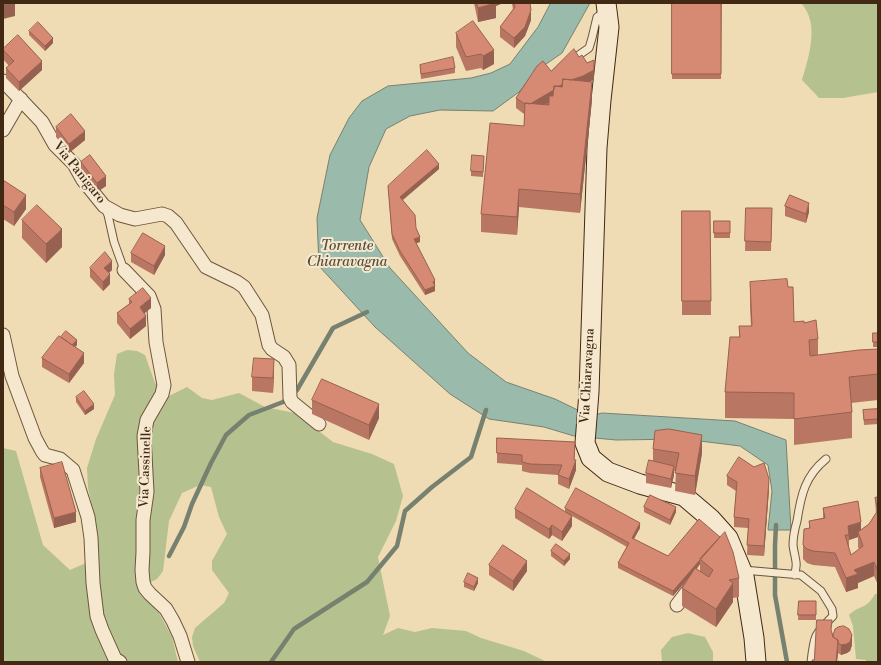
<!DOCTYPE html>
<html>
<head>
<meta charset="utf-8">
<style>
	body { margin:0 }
	#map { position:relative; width:881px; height:665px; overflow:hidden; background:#efdbb4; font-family:"Libre Bodoni",serif }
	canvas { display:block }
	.frame { position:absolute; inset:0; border:4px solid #422914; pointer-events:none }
</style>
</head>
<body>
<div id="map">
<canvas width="881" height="665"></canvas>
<div class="frame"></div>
</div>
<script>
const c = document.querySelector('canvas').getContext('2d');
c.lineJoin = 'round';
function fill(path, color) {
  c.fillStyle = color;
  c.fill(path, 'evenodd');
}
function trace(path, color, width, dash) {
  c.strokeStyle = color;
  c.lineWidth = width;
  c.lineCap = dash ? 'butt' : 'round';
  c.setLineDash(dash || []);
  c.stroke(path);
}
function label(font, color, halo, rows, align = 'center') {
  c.font = font + ' "Libre Bodoni",serif';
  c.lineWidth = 4;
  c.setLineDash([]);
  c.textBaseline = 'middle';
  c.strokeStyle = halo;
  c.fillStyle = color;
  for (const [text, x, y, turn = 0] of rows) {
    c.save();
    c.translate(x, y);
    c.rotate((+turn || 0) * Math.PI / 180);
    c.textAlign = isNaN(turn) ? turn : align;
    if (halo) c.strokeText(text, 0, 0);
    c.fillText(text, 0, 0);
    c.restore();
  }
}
const green = new Path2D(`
	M801,3H878V92L843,98H819L802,80C809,56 820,24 801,3Z
	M127,350L137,351L145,355L155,383L169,396L187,387L202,398L212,400L239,393L265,407L295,413L333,442L372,454L394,464L403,496L396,521L378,557L390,616L383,635L398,628L415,632L432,628L466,631L481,638L524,651L547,662H200L193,646L192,637L195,628L224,603L229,593L212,570V561L227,534L219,517L211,487L200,485L182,493L169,521L163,571L157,579L139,588L158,611L172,637L178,662H3V448L16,451L43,545L70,570L95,559V521L88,488L87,468L96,439L115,395L114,374L117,354Z
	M875,594H878V662H866V660L856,659L853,626L849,615C861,604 866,610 875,594Z
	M688,633L705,637L713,652V662H662L661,650L672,637Z`);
const water = new Path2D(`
	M551,3H590L562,53L536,71L519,92L493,111L440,110L410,116L386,129L369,167L360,220L390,268L468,353L506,382L555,399L590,416L602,413L735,421L786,440L791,530H768L772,491L768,465L740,446L684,439L616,440L574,436L544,427L489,419L450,394L375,327L319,266L317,218L330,155L349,118L362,101L388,86L471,78L491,73L510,64L538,27Z`);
const stream = new Path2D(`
	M776,525L775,545V595L787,662
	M169,556L184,527L192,504L211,463L226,435L249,415L283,402L297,390L333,328L367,312
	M271,662L294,629L367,582L397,546L405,511L432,487L471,457L486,410`);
const lane = new Path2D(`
	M576,57L589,48L592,38L597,17L605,12
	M105,208L108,215L114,242L124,270
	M743,570L801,575L821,591L832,609L833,616C814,635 814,635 811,662
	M794,575C799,564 794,556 793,545C793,537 795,528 797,521C801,495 805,476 826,459`);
const street = new Path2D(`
	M3,81L42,122L55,145L74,164L83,180L104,206L120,215L135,219L162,214L168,216L176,223L206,267L237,282L244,287L262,315L269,345L272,349L284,357L289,365L290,398L292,402L319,424
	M3,130L21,99
	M124,270L149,296L154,309L156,342L164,385L162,394L147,420L144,436L147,492L143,520V552L142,570L143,582L145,588L150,594L166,609L173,621L180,636L188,662
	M3,335L12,376L35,438L42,451L45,455L60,459L73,470L88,517L91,538L93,583L97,616L102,630L115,659L120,662
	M677,605L693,584`);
const secondary = new Path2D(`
	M606,3L609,27L601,100L597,148L589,392L585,443L591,458L608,472L640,484L684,496L711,519L728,538L744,576L754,638L756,662`);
const wall = new Path2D(`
	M474,3H503L496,6V18L478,22Z
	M512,3H530L531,20L525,36L514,48L500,37V27L513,10Z
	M672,3H722L721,79H672Z
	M29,31L53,43L45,51L29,35Z
	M456,33L494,64L483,70L481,68L466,71L456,47Z
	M3,49L42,70L19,91L6,78V68L9,66L3,59Z
	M579,57L594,69V79L590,82L592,100L580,213L519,207L517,235L481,232V214L524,126V114L516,108V98L551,71Z
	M420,65L455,68V73L421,79Z
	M56,127L85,140L69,153L56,137Z
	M484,156L483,177L471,176V171Z
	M81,162L106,186L97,192L81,171Z
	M439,169L403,200L416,228L420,242L416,243L435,284V291L425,295L400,256L392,239L388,186Z
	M3,180L26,209L14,226L3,219Z
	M785,206L809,212L806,223L785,216Z
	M746,208H772L771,251H745Z
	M682,211H710L711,315H682Z
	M22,220L62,247L46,263L22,238Z
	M714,221H730V238H714Z
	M131,253L165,255L154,275L131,262Z
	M90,268L112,270L109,273L110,284L103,291L90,277Z
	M750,282L794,322L804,323L818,339V355L878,349V400L851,403L852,412V438L794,445V419L725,418V392L739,337V326H751L750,307Z
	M129,299L151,308L144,313L146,326L130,339L117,323V313L129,304Z
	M873,333H878V347H873Z
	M61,338L77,345L75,347L84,363L69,383L42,367V358Z
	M274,373L273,393L252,391V377Z
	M76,397L94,409L85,415L76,402Z
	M312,400L379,418L369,440L312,414Z
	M878,409V424L864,425L863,410Z
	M497,438L574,460L576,470L569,489L558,484V475L530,473L522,471V465L497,463Z
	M653,449L702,453L695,495L675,491L676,471H674V475L671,488L646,483V473L653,461Z
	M40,468L76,522L54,528L40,477Z
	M727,476L769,489L764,556L747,555L748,528L734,527V517L736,491L727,485Z
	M878,497V585L874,576L858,583V588L846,592L835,567L813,565L807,563L803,559V545L809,528V521L823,518V508L861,530L869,524L876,514L875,498ZM858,537V547L859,549L851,555L849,548V540Z
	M644,507L676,512L670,525L644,512Z
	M565,508L640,528L634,539L668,556L720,538L739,578V597L733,598V602L716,627L682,606V588L688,579L673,596L618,568V563L627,547L572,516V526L562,541L552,535L549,539L515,518V509L565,512ZM700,564V571L697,569Z
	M551,551L570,559L564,566L551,556Z
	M489,565L527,571L513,591L489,575Z
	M464,582L478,583L474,591L464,587Z
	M799,601H816V620H798Z
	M832,632L833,635L852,645L850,651L847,653L841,655L838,653L837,661L814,660Z`);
const shadedWall = new Path2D(`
	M11,3H15V16L3,19V5Z
	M493,3H503L496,6V18L478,22V8Z
	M531,10V20L525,36L514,48V38Z
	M53,38V43L45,51V46Z
	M494,50V64L483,70V56Z
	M594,60V79L583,86L572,89L527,115V106Z
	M42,61V70L19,91V82Z
	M592,82V100L580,213V194Z
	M85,131V140L69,153V144Z
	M439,164V169L400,202V197Z
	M106,176V186L97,192V183Z
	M519,189V207L517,235V217Z
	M26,195V209L14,226V212Z
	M809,203V212L806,223V214Z
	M62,229V247L46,263V244Z
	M420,237V242L414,244V239Z
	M165,246V255L154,275V266Z
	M112,261V270L104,277V268Z
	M110,274V284L103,291V282Z
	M435,280V284L433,287V282Z
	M435,286V291L425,295V290Z
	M151,298V308L140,317V307Z
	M146,316V326L130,339V329Z
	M77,340V345L72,350V345Z
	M84,353V363L69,383V374Z
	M274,359V373L273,393V378Z
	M94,404V409L85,415V411Z
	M379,404V418L369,440V425Z
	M702,435V453L695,495V476Z
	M575,442L574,466L576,460V470L569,489V479Z
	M674,466V475L671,488V479Z
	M769,479V489L764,556V546Z
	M676,507V512L670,525V520Z
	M76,512V522L54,528V518Z
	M572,516V526L562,541V532Z
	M861,522V536L858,532V537L849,540L848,526Z
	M640,523V528L632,542V538Z
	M552,525V535L549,539V529Z
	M570,554V559L564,566V561Z
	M700,560V564L673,596V591Z
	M527,561V571L513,591V581Z
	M874,562V576L858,583V588L846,592V578L854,570Z
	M478,578V583L474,591V587Z
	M733,583V602L716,627V609Z
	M852,635V645L850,651L847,653L841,655V645Z
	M838,640V654L837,662H836Z`);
const building = new Path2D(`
	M3,3H11L3,5Z
	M477,3H496L478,8Z
	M514,3H530L531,10L525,27L514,38L500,27L515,7Z
	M672,3H721V74H672Z
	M473,21L494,50L483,56L481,54L466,57L456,33Z
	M38,22L53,38L45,46L29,31Z
	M18,35L42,61L19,82L6,68L14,61L3,50V49Z
	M574,49L579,57L582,55L587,63L594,60V70L583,76L571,80L563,79L562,85L559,86H554V90L530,104L525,103V104L516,98L537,66L543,61L551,71Z
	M453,57L455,68L421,74L420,65Z
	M563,79L592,82L580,194L519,189L517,217L481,214L490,123L524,126L525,103L549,105V96H553L554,86L562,87Z
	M71,114L85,131L69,144L56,127Z
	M427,150L439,164L400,197L415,215L416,228L420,237L414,239L435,280L433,282L435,286L425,290L400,251L392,234L388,186Z
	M90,155L106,176L97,183L81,162Z
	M472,155L484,156L483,172L471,171Z
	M3,180L26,195L14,212L3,205Z
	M790,195L809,203L806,214L785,206Z
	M37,205L62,229L46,244L22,220Z
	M746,208H772L771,242L745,241Z
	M682,211H710L711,301H682Z
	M714,221H730V233H714Z
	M143,233L165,246L154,266L131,253Z
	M105,252L112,261L104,268L110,274L103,282L90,268Z
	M787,279L788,287H793L794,322L804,321V323L816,320L818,339L809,340L810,356L859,350L878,349V374L849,377L852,412L794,419V393L725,392L730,337H740L739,326H752L750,282Z
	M143,288L151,298L140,307L146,316L130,329L117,313L132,302L129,299Z
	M66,331L77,340L72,345L61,337Z
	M873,333H878V342H873Z
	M59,336L84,353L69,374L42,358Z
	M254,358L274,359L273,378L252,377Z
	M322,379L379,404L369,425L312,400Z
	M84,391L94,404L85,411L76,397Z
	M878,409V419L864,420L863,410Z
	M669,429L702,435L695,476L675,473L679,453L653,449L655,431Z
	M497,438L575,442L574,460H576L569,479L558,475L562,465L530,464L522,462V455L497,453Z
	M739,457L754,467L764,463L769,479L764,546L747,545L749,519L734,517L737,482L727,476Z
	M649,460L674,466L671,479L646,473Z
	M62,462L76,512L54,518L40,468Z
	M527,488L572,516L562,532L552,525L549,529L515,509Z
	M576,488L640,523L632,538L668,556L699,519L720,537L673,591L618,563L629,543L565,508Z
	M650,495L676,507L670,520L644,507Z
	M878,497V571L874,562L854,570L858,574L846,578L835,553L813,551L807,549L803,545L804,529L810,528L809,521L825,518L823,508L858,501L861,522L848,526L849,535H845L851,555L863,546L858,532L869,524L878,510L875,498Z
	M725,532L733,552L739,578L729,580L733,583L716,609L682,588L695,568L709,577L713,570L700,559Z
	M556,544L570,554L564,561L551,551Z
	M503,545L527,561L513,581L489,565Z
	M468,573L478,578L474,587L464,582Z
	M799,601H816V615H798Z
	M817,620H832L831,630L833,637L838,640L836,662L839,661V662H813L812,660H814Z
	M844,626L849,629L852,635L850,642L847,644L841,645L838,643V640L833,637V635L835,629L838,627Z`);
const streetNames = [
	["Via Panigaro",79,173,51],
	["Via Chiaravagna",588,376,-87],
	["Via Cassinelle",146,467,-88]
];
const waterNames = [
	["Torrente",347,247],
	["Chiaravagna",347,263]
];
fill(green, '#b6c190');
fill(water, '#9abbab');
trace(water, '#77816f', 1);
trace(stream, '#77816f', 4.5);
trace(lane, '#6d563c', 9);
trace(street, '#6d563c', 15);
trace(secondary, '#422914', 21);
trace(lane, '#f5e8ce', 7);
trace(street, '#f5e8ce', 13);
trace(secondary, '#f5e8ce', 19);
fill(wall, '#b97763');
fill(shadedWall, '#966150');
fill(building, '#d78a73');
trace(building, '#966150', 1);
label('13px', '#422914', '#f5e8ce', streetNames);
label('italic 14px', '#584e3a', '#f5e8ce', waterNames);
</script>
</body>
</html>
